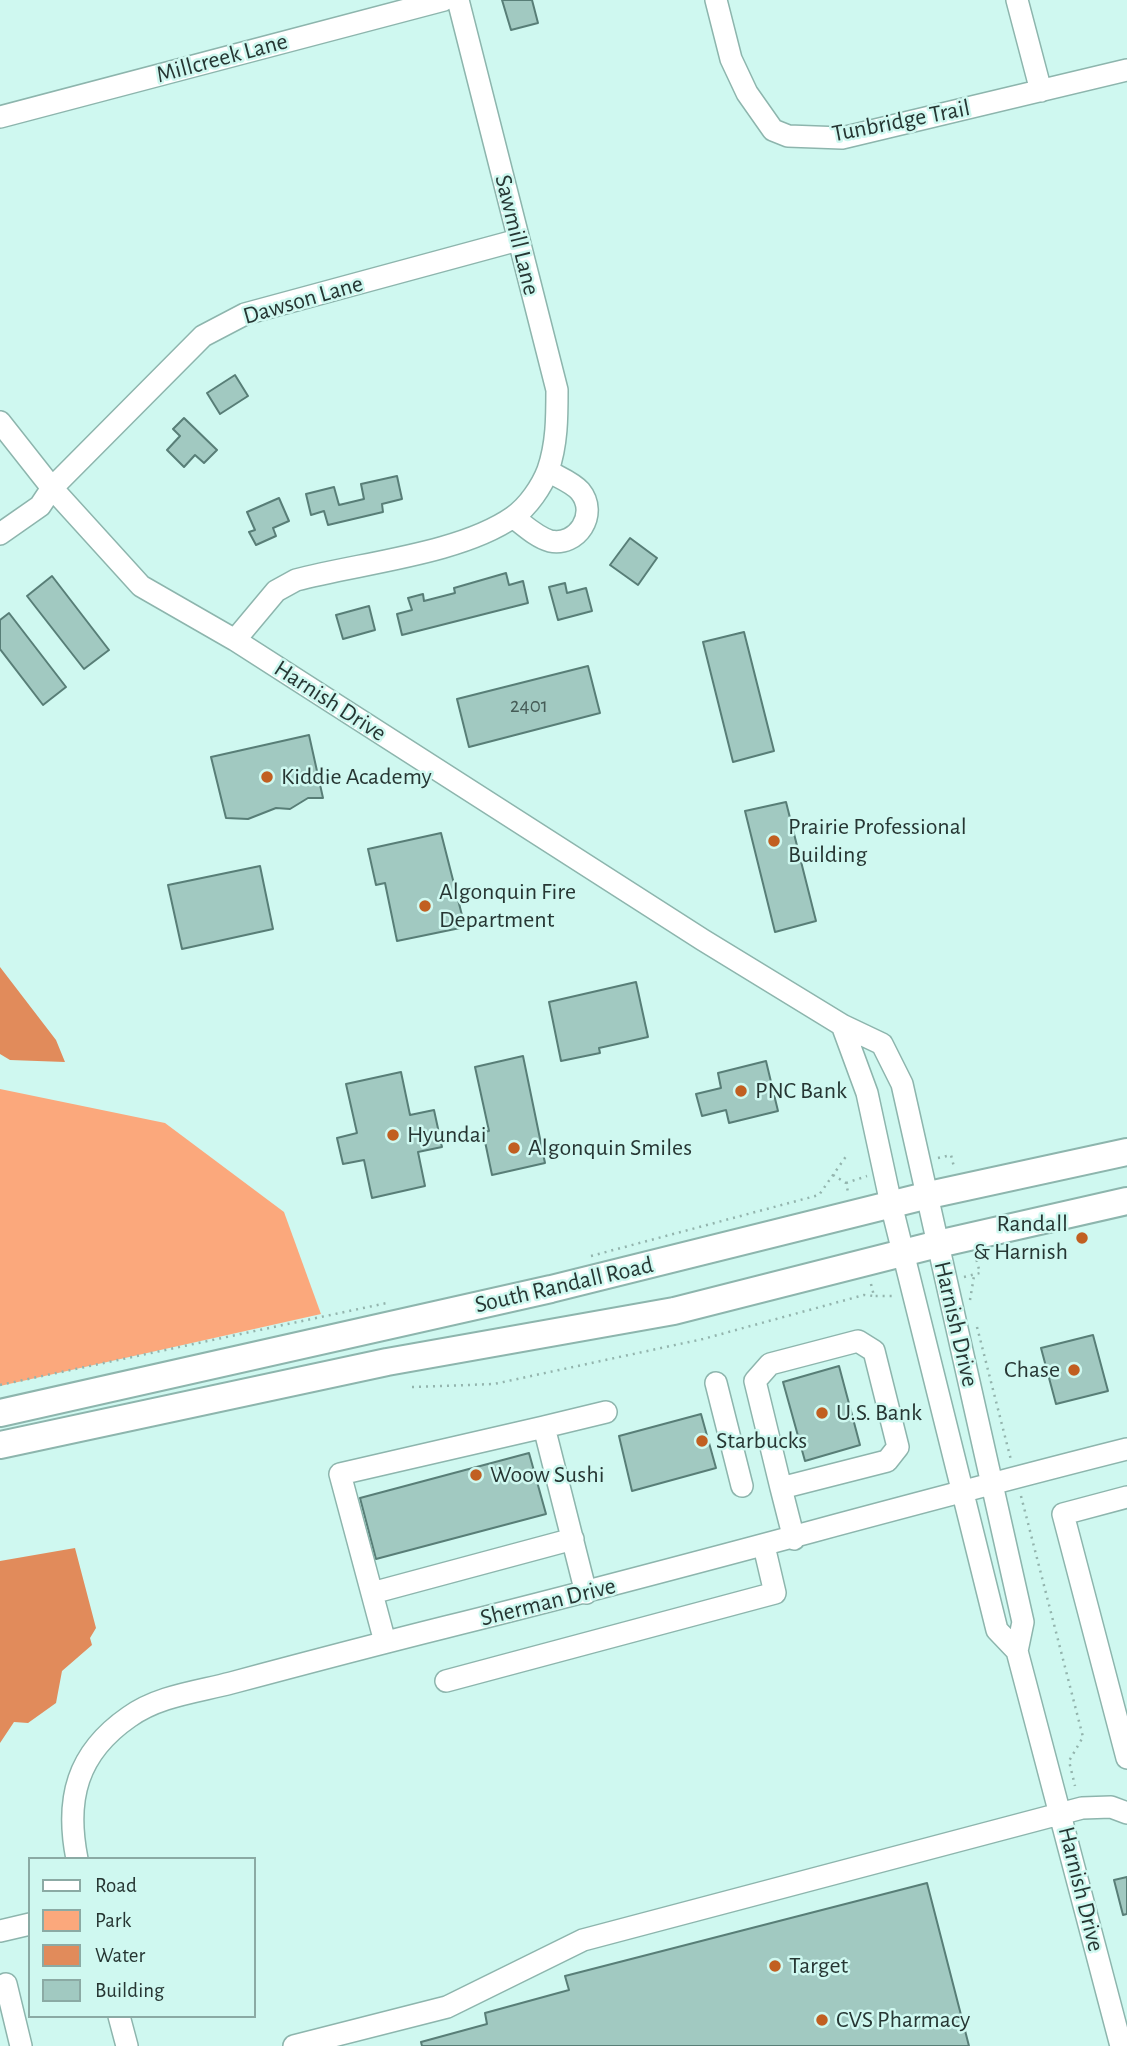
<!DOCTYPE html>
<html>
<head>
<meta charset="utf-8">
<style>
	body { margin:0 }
	#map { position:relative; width:1127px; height:2046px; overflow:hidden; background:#cff8f0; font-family:"Alegreya Sans",sans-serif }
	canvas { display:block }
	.legend { position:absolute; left:28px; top:1857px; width:228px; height:161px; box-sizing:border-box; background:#cff8f0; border:2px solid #8baaa4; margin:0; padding:9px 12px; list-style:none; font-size:21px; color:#263633 }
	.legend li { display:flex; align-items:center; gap:14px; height:35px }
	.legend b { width:35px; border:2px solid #8baaa4 }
</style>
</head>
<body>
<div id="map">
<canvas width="1127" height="2046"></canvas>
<ul class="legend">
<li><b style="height:9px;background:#fff"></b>Road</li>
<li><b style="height:19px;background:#fba87c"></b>Park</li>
<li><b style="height:19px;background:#e18b5b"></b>Water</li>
<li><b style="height:19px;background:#a1c9c1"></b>Building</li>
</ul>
</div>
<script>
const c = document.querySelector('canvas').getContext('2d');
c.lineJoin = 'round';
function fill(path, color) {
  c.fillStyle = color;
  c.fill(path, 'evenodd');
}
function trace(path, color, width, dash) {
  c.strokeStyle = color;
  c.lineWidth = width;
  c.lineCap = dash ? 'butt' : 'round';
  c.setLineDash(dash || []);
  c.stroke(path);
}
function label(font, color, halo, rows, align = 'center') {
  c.font = font + ' "Alegreya Sans",sans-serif';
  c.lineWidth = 5;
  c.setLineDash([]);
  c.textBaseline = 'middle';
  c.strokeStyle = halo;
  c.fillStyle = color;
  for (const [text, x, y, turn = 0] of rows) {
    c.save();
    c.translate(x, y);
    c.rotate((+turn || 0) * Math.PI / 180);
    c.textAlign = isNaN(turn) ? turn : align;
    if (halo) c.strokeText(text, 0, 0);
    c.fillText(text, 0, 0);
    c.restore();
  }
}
const green = new Path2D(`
	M0,1089L165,1123L284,1212L321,1314L0,1386Z`);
const water = new Path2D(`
	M0,967L56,1040L65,1062L10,1060L0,1054Z
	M75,1548L96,1628L90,1638L92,1645L62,1671L56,1703L28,1723L14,1722L0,1743V1561Z`);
const building = new Path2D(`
	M502,0H532L538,23L511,30Z
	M235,375L248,396L220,414L207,393Z
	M184,418L217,450L204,463L195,455L184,467L167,450L180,436L173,429Z
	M397,476L402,499L382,504L383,512L328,525L324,511L311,515L306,494L334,487L339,505L364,499L361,484Z
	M279,498L289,521L273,528L276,536L256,545L249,532L255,530L247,512Z
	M630,538L657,558L638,585L610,565Z
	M506,573L509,585L523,581L528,603L402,635L397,614L412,610L408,598L423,594L424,601L455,593L454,588Z
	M52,576L109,650L84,669L27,596Z
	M565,583L567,593L586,588L592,611L558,620L549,587Z
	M369,606L375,630L343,639L336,615Z
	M9,613L66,687L43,705L0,649V620Z
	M744,632L774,751L733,762L703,642Z
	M588,666L600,713L469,747L457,699Z
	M309,735L323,798H308L290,809L276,808L248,819L226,818L211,757Z
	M786,802L816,921L775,932L745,811Z
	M441,833L465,927L397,941L385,883L376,885L368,849Z
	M260,866L273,929L182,949L168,885Z
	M636,982L648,1037L599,1048L600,1053L561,1061L549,1002Z
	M523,1056L545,1163L492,1175L483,1132L489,1131L475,1067Z
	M766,1061L778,1111L729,1123L726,1110L702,1116L696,1094L721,1088L718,1073Z
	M401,1072L410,1115L434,1110L442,1147L418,1152L425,1186L372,1198L364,1160L343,1164L337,1138L357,1133L346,1084Z
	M1093,1335L1108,1391L1056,1404L1041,1348Z
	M839,1366L860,1445L805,1461L783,1382Z
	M701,1414L716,1468L632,1491L619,1436Z
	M529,1453L546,1514L376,1559L360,1498Z
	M1127,1877V1914L1123,1915L1114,1880Z
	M927,1883L969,2046H422L421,2042L487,2024L485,2013L569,1990L565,1976Z`);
const path = new Path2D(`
	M938,1158L951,1155L954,1167
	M833,1175L846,1183L848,1192
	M846,1183L867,1176
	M591,1256L819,1195L847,1155
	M964,1277L980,1273L976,1258
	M871,1284L874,1296H893
	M970,1300L974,1276
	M977,1327L1011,1460
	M0,1385L387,1303
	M412,1387L494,1384L703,1339L864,1295L874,1296
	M1021,1496L1083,1737L1069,1761L1075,1786`);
const minor = new Path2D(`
	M716,0L731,59L747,93L773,130L788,136L842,138L1127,70
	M1017,0L1041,91
	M0,117L444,0
	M0,422L52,488L141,586L235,640L703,940L842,1025L882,1044L902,1084L1023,1622L1017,1651L1121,2046
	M513,517C524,525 536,537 550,541C577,547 599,514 580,491C572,482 558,477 548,471
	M0,534L40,506L52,488L203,336L245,314L518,240
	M235,640L276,591L296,580C360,563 460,554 513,517C528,507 542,486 548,470C557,444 557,417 557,390L458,0
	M842,1025L867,1093L891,1204L997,1630L1017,1651
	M716,1383L742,1486
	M544,1427L606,1412
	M781,1488L755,1381L770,1364L858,1341L874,1351L898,1447L887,1461L781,1488L794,1539
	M1127,1497L1063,1514L1127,1758
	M372,1593L573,1539
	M385,1642L340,1474L544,1427L586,1593
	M446,1681L775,1593L764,1546
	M77,1859C65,1799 77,1753 129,1717C158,1696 196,1692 231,1683C302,1664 374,1645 446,1627C674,1571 900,1506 1127,1449
	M0,1931L30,1924
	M6,1984L21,2046
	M119,2016L127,2046
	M294,2046L447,2007L583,1940L1082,1808L1111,1807L1127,1813`);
const major = new Path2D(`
	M0,1413L551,1289L929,1195L1127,1152
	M0,1445L387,1362L674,1311L938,1244L1127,1201`);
const markers = [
	[267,777,7,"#c15f21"],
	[774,841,7,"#c15f21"],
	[425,906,7,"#c15f21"],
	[741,1091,7,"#c15f21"],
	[393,1135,7,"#c15f21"],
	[514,1148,7,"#c15f21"],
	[1082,1238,7,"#c15f21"],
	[1074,1370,7,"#c15f21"],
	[822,1413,7,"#c15f21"],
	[702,1441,7,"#c15f21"],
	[476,1475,7,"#c15f21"],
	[775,1966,7,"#c15f21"],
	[822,2020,7,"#c15f21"]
];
const numberNames = [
	["2401",529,706]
];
const streetNames = [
	["Millcreek Lane",222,58,-15],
	["Tunbridge Trail",901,121,-11],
	["Sawmill Lane",517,235,76],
	["Dawson Lane",303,300,-16],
	["Harnish Drive",330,701,33],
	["South Randall Road",564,1285,-13],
	["Harnish Drive",956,1324,77],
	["Sherman Drive",548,1602,-14],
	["Harnish Drive",1081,1889,76]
];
const poiNames = [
	["Kiddie Academy",281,777],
	["Prairie Professional",788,827],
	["Building",788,855],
	["Algonquin Fire",439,892],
	["Department",439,920],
	["PNC Bank",755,1091],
	["Hyundai",407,1135],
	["Algonquin Smiles",528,1148],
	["Randall",1068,1224,"right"],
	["& Harnish",1068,1252,"right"],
	["Chase",1060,1370,"right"],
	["U.S. Bank",836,1413],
	["Starbucks",716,1441],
	["Woow Sushi",490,1475],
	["Target",789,1966],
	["CVS Pharmacy",836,2020]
];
fill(green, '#fba87c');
fill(water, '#e18b5b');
fill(building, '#a1c9c1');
trace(building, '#587e77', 2);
trace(minor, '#8db5ad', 24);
trace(major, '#8db5ad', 30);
trace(path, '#93b4ad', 2.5, [2, 5]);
trace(minor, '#fff', 21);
trace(major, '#fff', 26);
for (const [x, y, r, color] of markers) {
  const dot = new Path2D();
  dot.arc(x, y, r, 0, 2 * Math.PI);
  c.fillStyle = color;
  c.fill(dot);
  trace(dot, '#cff8f0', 2.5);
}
label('21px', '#455b56', null, numberNames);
label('24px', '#263633', '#cff8f0', streetNames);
label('24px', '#263633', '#cff8f0', poiNames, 'left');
</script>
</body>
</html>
